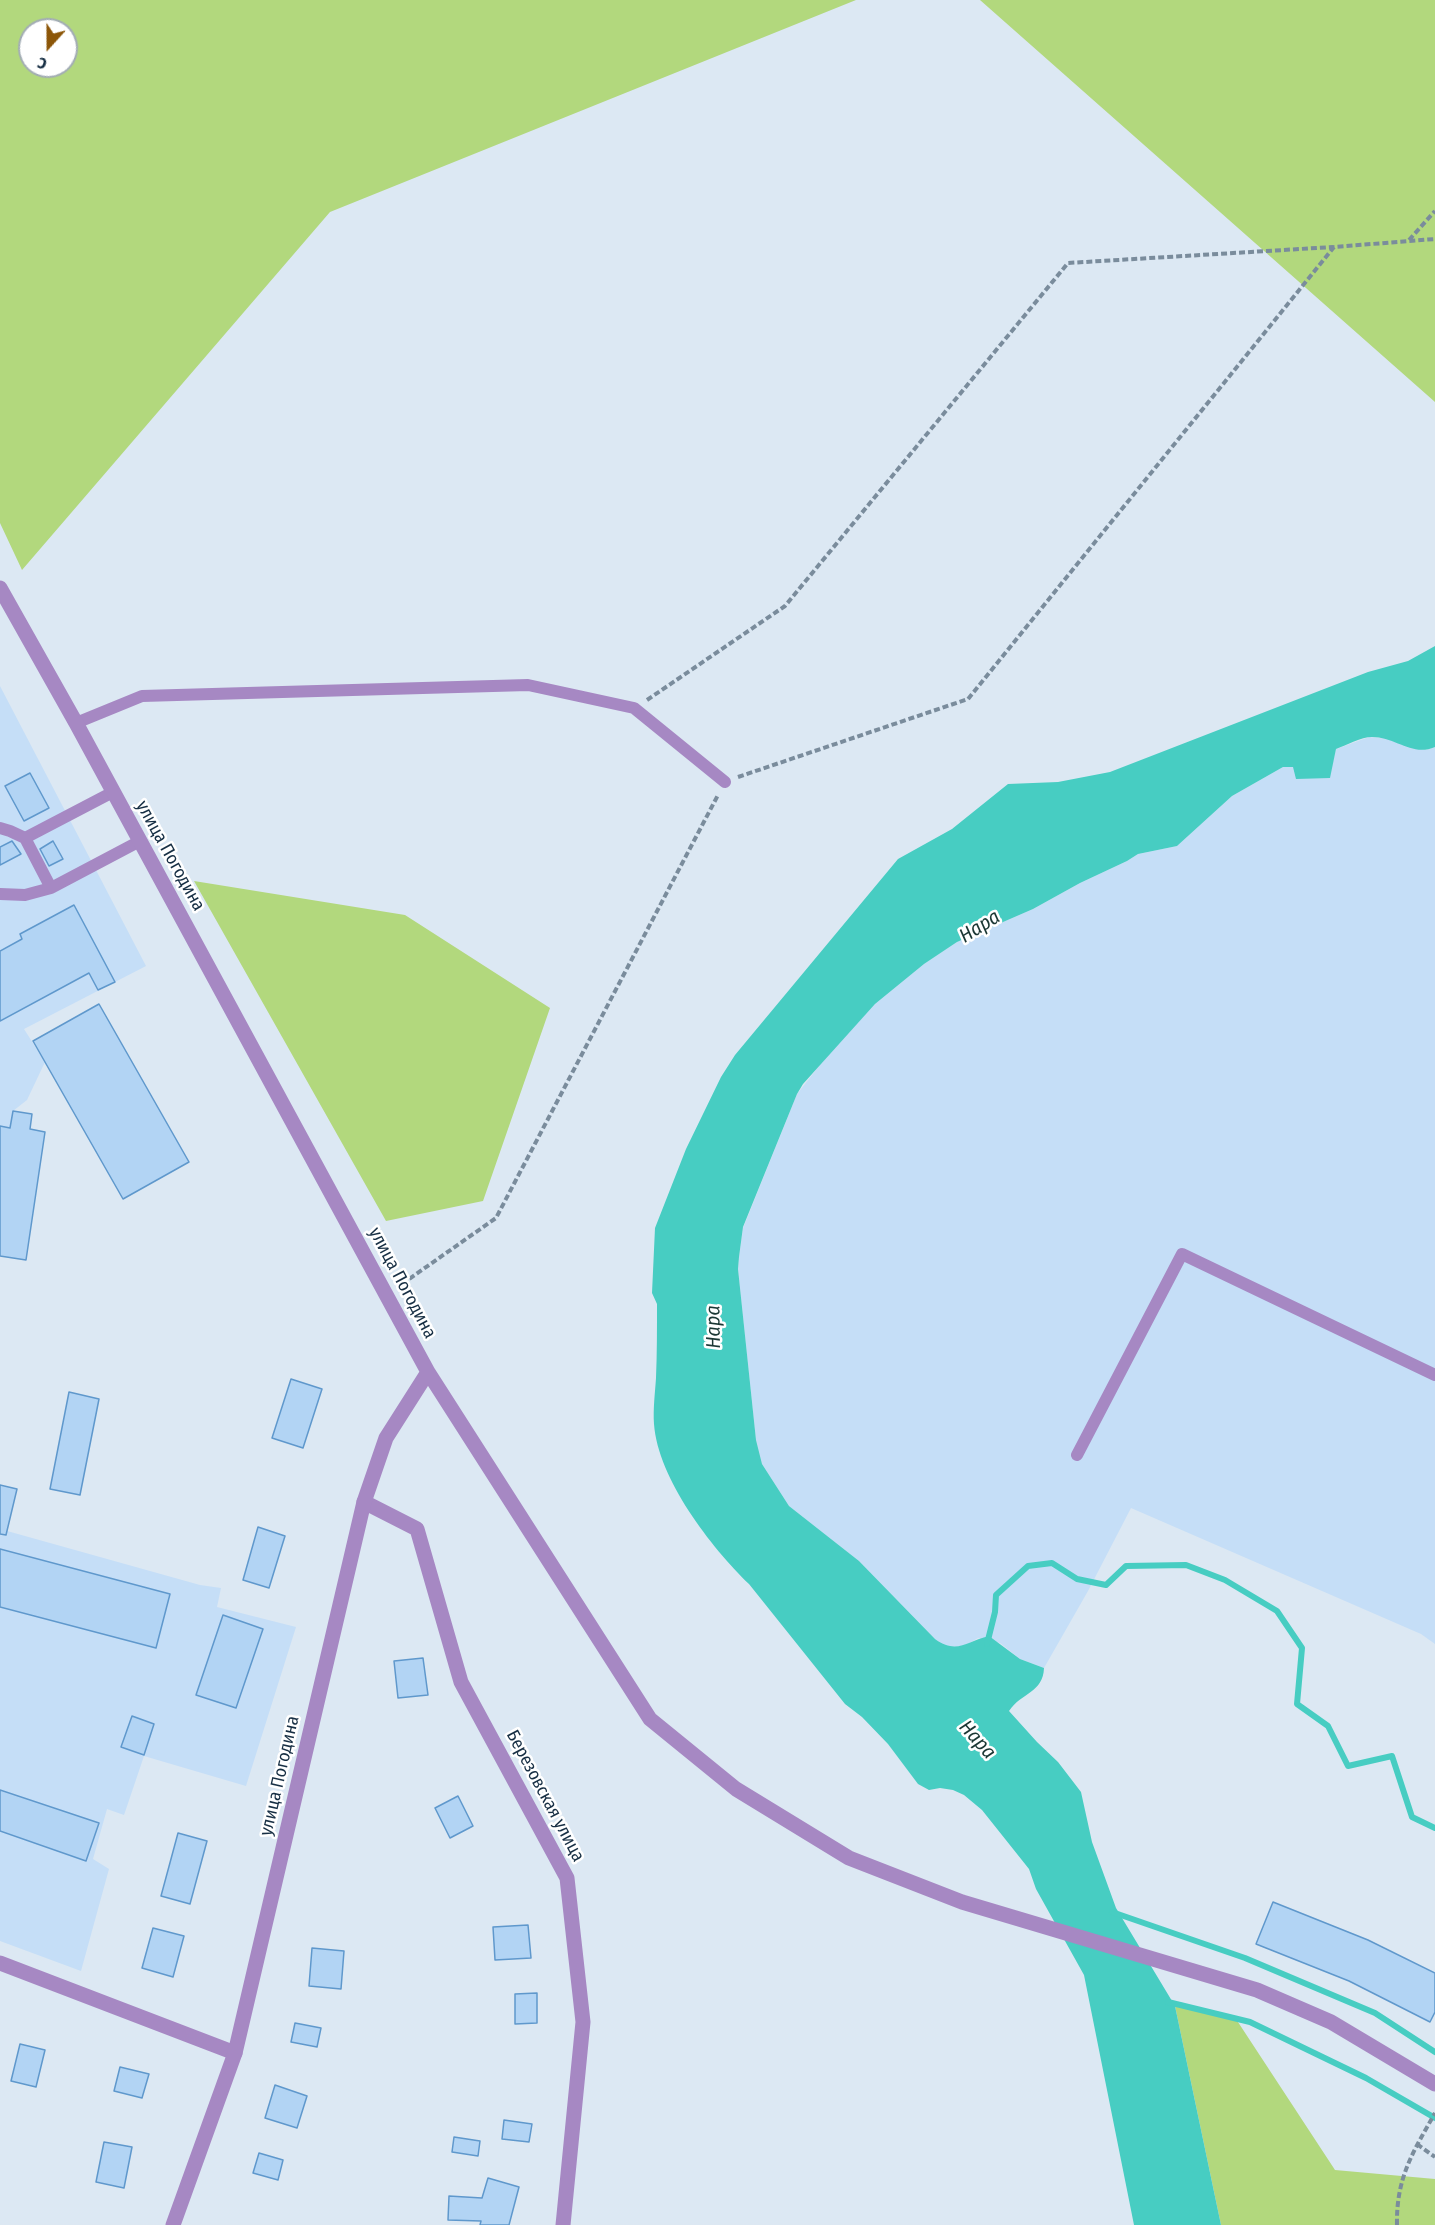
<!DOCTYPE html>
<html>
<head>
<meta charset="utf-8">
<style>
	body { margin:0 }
	#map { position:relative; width:1435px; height:2225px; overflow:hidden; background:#dce8f3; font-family:"Fira Sans Condensed",sans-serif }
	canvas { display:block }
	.north { position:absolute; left:18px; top:18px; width:60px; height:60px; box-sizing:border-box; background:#fff; border:2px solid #a2acb4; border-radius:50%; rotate:201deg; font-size:16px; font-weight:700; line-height:24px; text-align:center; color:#172f44 }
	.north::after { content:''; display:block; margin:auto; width:21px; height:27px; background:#8c5608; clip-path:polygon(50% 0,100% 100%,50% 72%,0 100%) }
</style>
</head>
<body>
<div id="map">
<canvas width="1435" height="2225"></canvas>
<div class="north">С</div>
</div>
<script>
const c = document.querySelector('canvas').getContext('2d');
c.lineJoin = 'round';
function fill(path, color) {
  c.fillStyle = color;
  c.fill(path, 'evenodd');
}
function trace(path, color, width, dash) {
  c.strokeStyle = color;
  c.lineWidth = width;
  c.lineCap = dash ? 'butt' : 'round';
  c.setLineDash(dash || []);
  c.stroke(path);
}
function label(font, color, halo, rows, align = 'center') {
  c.font = font + ' "Fira Sans Condensed",sans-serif';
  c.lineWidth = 5;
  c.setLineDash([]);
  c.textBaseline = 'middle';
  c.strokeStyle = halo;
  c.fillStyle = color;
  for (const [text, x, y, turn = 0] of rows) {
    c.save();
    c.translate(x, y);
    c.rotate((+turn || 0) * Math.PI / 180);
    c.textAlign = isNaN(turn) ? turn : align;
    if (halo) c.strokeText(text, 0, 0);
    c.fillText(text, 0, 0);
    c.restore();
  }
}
const built = new Path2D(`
	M0,686L146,966L24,1029L45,1062L27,1100L13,1111L10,1128L0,1126Z
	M1369,737L1392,739L1403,745L1426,750L1435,747V1644L1421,1634L1131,1508L1088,1591L1044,1668L1020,1659L1000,1643L978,1638L968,1644L957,1647L944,1646L935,1639L859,1561L789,1506L762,1464L756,1440L738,1269L739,1257L743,1228L797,1094L831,1051L875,1004L924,964L957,942L1033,909L1080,883L1127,861L1138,854L1177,846L1232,796L1283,767H1293L1318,778H1329L1336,749Z
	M0,1529L200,1585L221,1588L217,1607L296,1627L246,1786L144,1756L124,1815L107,1809L93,1859L109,1869L81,1971L0,1941Z`);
const green = new Path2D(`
	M0,0H856L330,212L22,570L0,523ZM30,30H66V66H30Z
	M980,0H1435V402Z
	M194,881L405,915L550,1008L483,1201L386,1221Z
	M1175,2006L1236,2019L1335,2170L1435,2179V2225H1221Z`);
const water = new Path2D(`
	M1435,646V747C1412,757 1396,737 1372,737C1361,737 1347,745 1336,749L1330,778L1296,779L1293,767H1283L1232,796L1177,846L1138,854L1127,861L1080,883L1033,909L957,942L924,964L875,1004L803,1084L797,1094L743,1227L739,1257L738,1269L756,1440L762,1464L789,1506L859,1561L935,1639C957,1655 967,1641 989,1636L1020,1659L1044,1668C1043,1693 1022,1692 1009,1711L1037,1742L1058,1762L1081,1792L1092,1842L1116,1908L1175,2006L1221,2225H1134L1084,1975L1036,1889L1029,1869L982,1810L964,1795L953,1790L940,1788L929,1790L918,1784L888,1744L862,1717L845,1704L749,1584C711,1547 658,1479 654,1424C653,1409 655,1393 656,1378C657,1354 657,1329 657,1304L652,1293L655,1228L686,1149L721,1077L735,1055L898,859L952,829L1008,784L1058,782L1110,772L1368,672L1408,661Z`);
const stream = new Path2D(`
	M987,1644L995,1612L996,1595L1028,1566L1052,1563L1077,1579L1106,1585L1126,1566L1186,1565L1225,1580L1277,1611L1302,1648L1297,1704L1328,1726L1348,1766L1392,1756L1412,1817L1435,1828
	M1112,1912L1245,1958L1375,2013L1435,2052
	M1168,2002L1250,2022L1366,2078L1435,2118`);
const building = new Path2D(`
	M30,773L49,808L24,821L5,786Z
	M12,841L21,854L0,865V847Z
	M53,841L63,859L49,866L40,849Z
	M74,905L115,982L98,990L89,973L0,1021V951L22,939L20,934Z
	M99,1004L189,1162L123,1199L33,1041Z
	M13,1111L32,1114L30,1129L45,1132L26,1260L0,1256V1126L10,1128Z
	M291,1379L322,1389L303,1448L272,1438Z
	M69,1392L99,1399L80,1495L50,1489Z
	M0,1485L17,1489L6,1535L0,1534Z
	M258,1527L285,1536L269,1588L243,1580Z
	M0,1549L170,1594L156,1648L0,1607Z
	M223,1615L263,1629L236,1708L196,1695Z
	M423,1658L428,1695L398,1698L394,1661Z
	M132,1716L154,1724L144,1755L121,1747Z
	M0,1790L99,1823L86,1861L0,1831Z
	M458,1796L473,1826L450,1838L435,1808Z
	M178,1833L207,1841L190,1904L161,1896Z
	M1273,1902L1368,1940L1435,1973V2012L1430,2022L1349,1981L1256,1944Z
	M528,1925L531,1958L495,1960L493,1927Z
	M153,1928L184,1936L173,1977L142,1968Z
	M312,1948L344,1951L341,1989L309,1986Z
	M537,1993V2023L515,2024V1994Z
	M295,2023L321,2028L317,2047L291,2042Z
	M20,2044L45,2050L36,2087L11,2081Z
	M120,2067L149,2074L142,2098L114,2091Z
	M275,2085L307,2096L297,2128L265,2118Z
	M504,2120L532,2124L529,2142L502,2139Z
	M454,2137L480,2141L478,2156L452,2152Z
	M104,2142L132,2147L124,2188L96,2182Z
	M259,2153L283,2160L278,2180L253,2173Z
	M488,2178L519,2187L509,2225H480L481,2221L448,2220L449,2196L482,2198Z`);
const path = new Path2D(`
	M1409,240L1435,211
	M647,700L785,606L1068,263L1333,247
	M738,777L968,699L1334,247L1435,239
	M402,1284L496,1218L718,795
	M1417,2144L1435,2157
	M1397,2225C1396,2178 1413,2152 1435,2113`);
const service = new Path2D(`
	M76,723L142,696L528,685L634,708L725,782
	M0,828L10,831L25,838
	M51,888L25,838L113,792
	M0,894L25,895L51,888L140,841
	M1077,1455L1182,1254L1435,1375`);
const minor = new Path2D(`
	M364,1502L417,1529L461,1682L567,1878L583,2022L563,2225
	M0,1963L235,2053`);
const tertiary = new Path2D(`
	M0,588L76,723L428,1372L386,1438L364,1502L235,2053L173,2225
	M428,1372L650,1719L736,1789L849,1858L962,1902L1257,1990L1331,2022L1435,2084`);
const streetNames = [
	["улица Погодина",170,856,61],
	["улица Погодина",402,1283,62],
	["улица Погодина",280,1776,-77],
	["Березовская улица",545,1796,62]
];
const waterNames = [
	["Нара",980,927,-32],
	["Нара",714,1327,-91],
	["Нара",977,1740,48]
];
fill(built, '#c5def7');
fill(green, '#b2d87d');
fill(water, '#47cdc2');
trace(stream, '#47cdc2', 6);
fill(building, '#b2d4f4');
trace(building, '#5f98cc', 1.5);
trace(path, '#7a8c9c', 4, [6, 3]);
trace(service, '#a688c3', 12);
trace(minor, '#a688c3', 15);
trace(tertiary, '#a688c3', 15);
label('18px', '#172f44', '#fff', streetNames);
label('italic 20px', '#1b3734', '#fff', waterNames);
</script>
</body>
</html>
